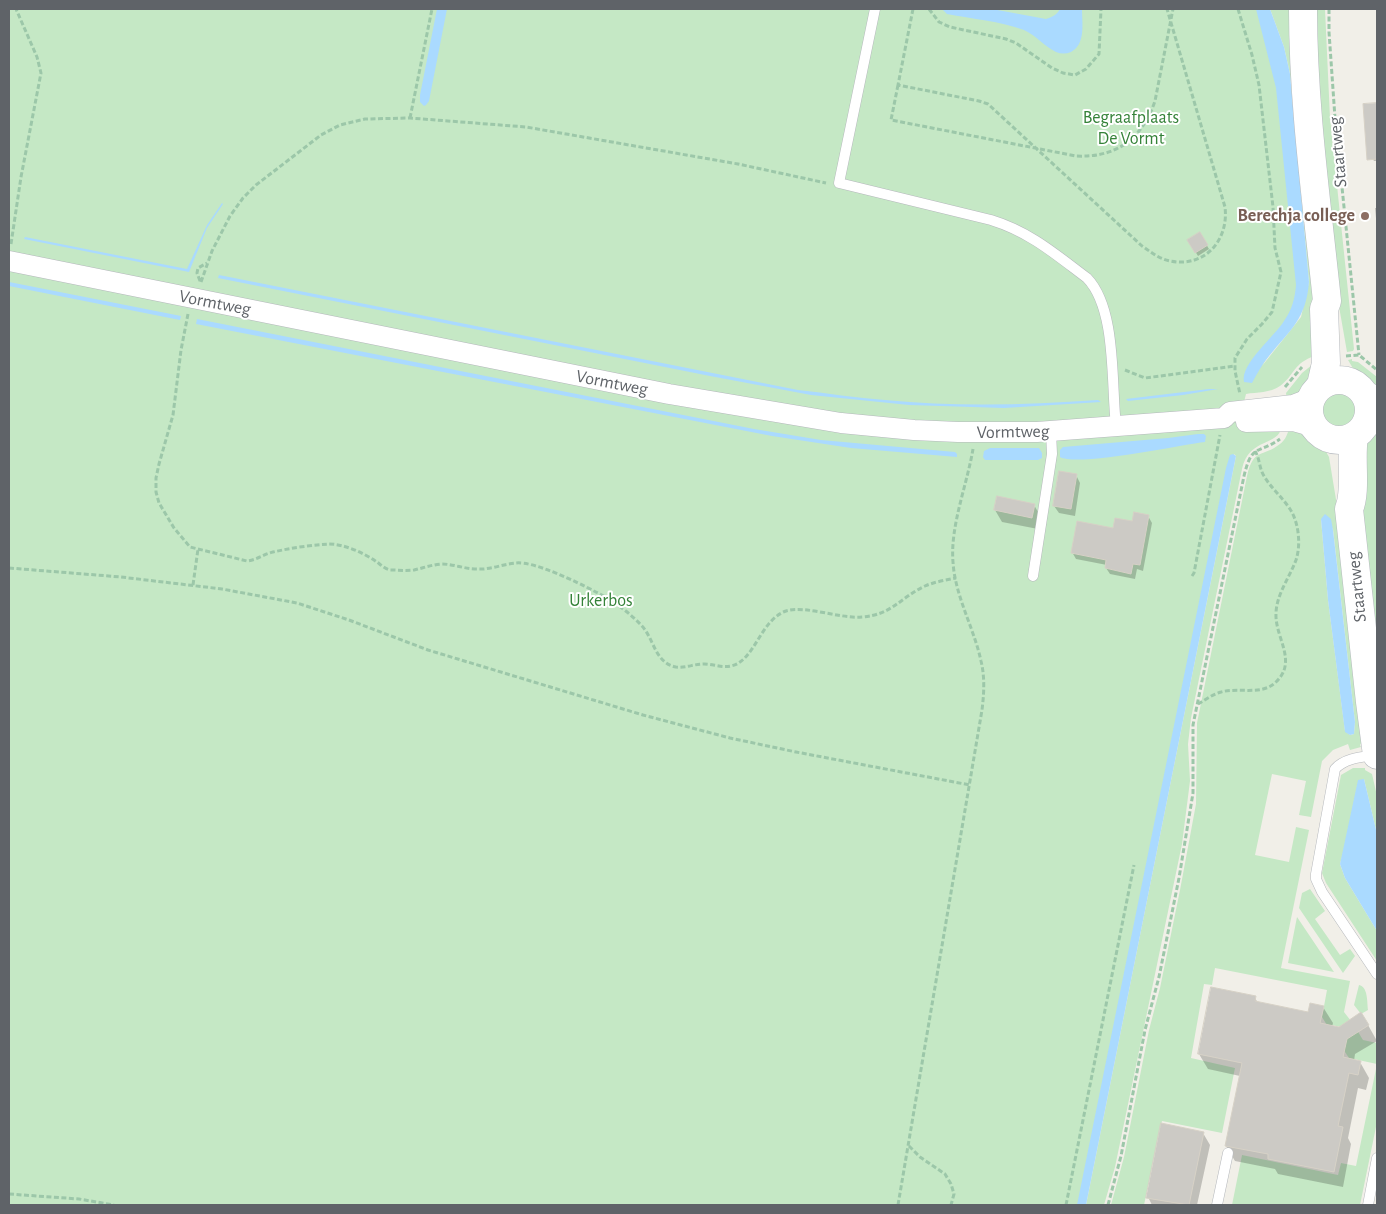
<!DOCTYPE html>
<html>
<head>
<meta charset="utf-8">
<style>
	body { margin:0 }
	#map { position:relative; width:1386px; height:1214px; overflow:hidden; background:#f1efe8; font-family:"Alegreya Sans",sans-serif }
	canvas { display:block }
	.frame { position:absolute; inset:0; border:10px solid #5f6368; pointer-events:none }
</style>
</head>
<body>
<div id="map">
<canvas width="1386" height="1214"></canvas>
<div class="frame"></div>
</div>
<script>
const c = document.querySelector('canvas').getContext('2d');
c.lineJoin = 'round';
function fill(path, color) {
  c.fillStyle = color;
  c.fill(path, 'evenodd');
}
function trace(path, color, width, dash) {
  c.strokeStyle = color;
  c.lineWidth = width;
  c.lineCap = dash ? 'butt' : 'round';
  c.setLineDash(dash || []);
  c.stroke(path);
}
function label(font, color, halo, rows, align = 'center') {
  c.font = font + ' "Alegreya Sans",sans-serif';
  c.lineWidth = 4;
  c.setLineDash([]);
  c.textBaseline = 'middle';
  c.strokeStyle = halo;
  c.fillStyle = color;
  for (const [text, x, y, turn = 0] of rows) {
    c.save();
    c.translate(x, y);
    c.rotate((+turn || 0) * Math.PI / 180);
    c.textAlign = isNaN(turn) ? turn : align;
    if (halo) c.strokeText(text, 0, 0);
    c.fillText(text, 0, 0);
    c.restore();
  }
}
const green = new Path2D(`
	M9,9H1264L1276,47L1301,282L1297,310L1262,366L1301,317L1309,282L1290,74L1284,47L1270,9H1297L1317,266L1315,356C1293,363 1295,375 1280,386C1270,393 1257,392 1246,394L1244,402L1281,427C1280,446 1249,437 1242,469L1191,718L1188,744L1190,781L1182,844L1115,1167L1104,1205H1086L1236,456L1234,454L1083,1205H9Z
	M1311,9H1325L1330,118L1354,349L1353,351L1347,352L1330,255Z
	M1352,359V361L1358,362L1377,377V389L1357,375L1348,360Z
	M1312,365C1308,389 1310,389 1287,400L1286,393L1302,373Z
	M1322 410a17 17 0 1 1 34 0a17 17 0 1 1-34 0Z
	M1377,424V692L1359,514L1364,439Z
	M1290,426C1307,433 1321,440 1329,457L1344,548L1366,735L1360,745L1361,747L1350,750L1348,744L1333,750L1322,761L1311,817L1299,815L1306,781L1272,774L1255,855L1289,862L1296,827L1309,830L1281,968L1350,981L1344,1012L1351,1021L1341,1027L1331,1025L1328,1027L1322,1017L1327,990L1215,968L1212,985L1204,984L1191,1058L1235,1068L1222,1133L1162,1121L1144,1205H1111L1124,1157L1149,1030L1160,988L1180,890L1196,804L1197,723L1247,476C1254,447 1262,458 1280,444C1286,440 1288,432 1290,426ZM1321,519L1333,529L1355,722L1354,734L1350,735L1345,731L1328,600Z
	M1353,768H1365V770L1372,774L1377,796V834L1364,779L1340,864L1345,878L1377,931V961L1326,883L1322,873L1341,775Z
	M1310,889L1325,911L1315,919L1340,955L1350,949L1355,956L1343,973L1299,908L1302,893Z
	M1297,917L1334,972L1288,963Z
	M1359,985C1368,987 1367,1001 1368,1010L1361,1014L1354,1005Z
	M1357,1030L1363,1040L1377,1043V1122L1360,1205H1232L1242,1155L1338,1175L1341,1163L1356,1166L1377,1064L1349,1058L1343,1049L1345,1047L1347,1036Z`);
const water = new Path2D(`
	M437,9H447L429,101L426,105L424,106L420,102V95Z
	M942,9H992L1046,19C1052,17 1057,15 1060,9H1082C1082,23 1086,44 1071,52C1066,54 1061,54 1056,52C1045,47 1037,36 1024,30C1000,21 972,19 947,14Z
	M1256,9H1270L1284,47L1290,74L1309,282C1306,319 1291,329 1269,356C1262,364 1257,374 1252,383L1244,382C1240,364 1275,336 1284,321C1292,310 1295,298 1296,285L1276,88Z
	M222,203L223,204L207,228L189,272L24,239L25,237L187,269L207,225Z
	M219,275L798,390C827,393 856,398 885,400C956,407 1027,405 1098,400L1101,402L1004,408L909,405L811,395L710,376L218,278Z
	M9,282L181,316L180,320L9,286Z
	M197,319L754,429L821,440L955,452L957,454V457L851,448L772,436L196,324Z
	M1209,389H1218L1183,395L1128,401L1126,399Z
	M1198,434H1204L1206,436L1205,442C1179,445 1078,467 1060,457V450L1063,447L1168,438Z
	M990,448H1039L1042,453V458L1038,460H985L983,457L984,451Z
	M1233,454L1236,456L1086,1205H1077L1226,468L1230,455Z
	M1325,514L1331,519L1333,530L1355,722L1354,734L1350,735L1345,732L1328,600L1321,519Z
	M1364,779L1377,834V931L1345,878L1340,864L1358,780Z`);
const shadow = new Path2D(`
	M1377,104V161H1374L1368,150L1364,105Z
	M1375,208H1377V229Z
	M1200,234L1209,249L1198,256L1189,241Z
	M1076,475L1080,483L1075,516L1059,513L1054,506Z
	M1034,505L1041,517L1038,529L1002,522L995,510Z
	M1148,516L1152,523L1143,571L1137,569L1135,579L1110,574L1106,568L1107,565L1076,559L1072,552L1114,530Z
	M1255,998L1258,1003L1309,1013L1323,1007L1333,1023L1332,1027L1339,1028L1368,1025L1377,1041L1355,1054L1354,1061L1360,1062L1369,1078L1366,1090L1358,1088L1348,1138L1351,1144L1343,1187L1278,1174L1275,1169L1235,1161L1226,1146L1240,1076L1208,1069L1199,1054Z
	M1203,1133L1210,1145L1197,1205H1152L1148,1197Z`);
const building = new Path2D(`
	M1377,103V159L1367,160L1363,104Z
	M1200,232L1208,245L1195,253L1187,240Z
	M1059,471L1077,474L1071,509L1053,506Z
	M997,496L1035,504L1032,518L994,510Z
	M1134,512L1149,515L1140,565L1133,564L1131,574L1105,568L1106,560L1071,553L1077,521L1113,528L1115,518L1132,521Z
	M1211,987L1256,996L1255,1001L1308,1012L1310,1003L1324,1006L1320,1023L1339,1027L1361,1012L1369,1025L1347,1039L1343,1057L1361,1061L1358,1075L1349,1073L1338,1126L1343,1127L1334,1172L1268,1159V1154L1225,1146L1242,1063L1198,1054Z
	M1161,1123L1204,1132L1189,1205L1146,1198Z`);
const path = new Path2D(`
	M913,9L898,85L979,101L988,104L1142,246C1151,252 1159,259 1170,261C1205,268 1229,240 1225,207L1167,9
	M929,9L939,22L950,27L1006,39L1016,43L1052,68L1063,73L1075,75L1086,69L1099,54L1101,9
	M1238,9L1252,55L1259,85L1273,207L1275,248L1281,272L1272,312L1262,324L1247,339L1235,358V371L1240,394
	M1329,9V32L1335,118L1359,355
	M898,85L891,120L1076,156C1116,158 1142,139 1155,101L1173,9
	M410,118L432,9
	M11,244L21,177L41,73L37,57L16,9
	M200,281L197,273L198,268L207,263
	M201,282L212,251L230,216L243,198L256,185L321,135L340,125L365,119L410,118L526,127L738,164L826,183
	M188,314L181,350L173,415L159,464L156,478V492L159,503L174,528L190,547L247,561C257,560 264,554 273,552C291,548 311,545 329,544C344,544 364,553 377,562C381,565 385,569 390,570C398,570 406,571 414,570C423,568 431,565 441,564C454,564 464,569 477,569C490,570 503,564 516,563C534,561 577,582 594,591C611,599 629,612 642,626C654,639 655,663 676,667C686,668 694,664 704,664C713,664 722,668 731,666C755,661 760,620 786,611C806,605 840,619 862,617C892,615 901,597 925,586C934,582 946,580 956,578
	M1346,356L1359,355L1377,370
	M1125,370L1145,378L1235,366
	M1285,387L1302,367
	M9,568L121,577L222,589L297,603L349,620L428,650L643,715L730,738L796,752L970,785
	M1192,576L1194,573L1220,435
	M193,585L198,549
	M1198,704C1205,700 1213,694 1221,692C1239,687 1262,696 1276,682C1297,662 1277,640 1276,617C1275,596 1289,579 1296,560C1301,545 1299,523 1290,509C1282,497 1271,488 1264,476C1259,468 1260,459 1255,451
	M909,1146L920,1157L945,1174L951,1184L954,1194L951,1205
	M9,1194L79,1199L114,1205
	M898,1205L982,710C984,694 985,677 981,661C974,628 955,596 953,562C950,526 967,485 973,449
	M1066,1205L1134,865
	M1108,1205L1121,1156L1145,1030L1159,977L1179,878L1193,793V725L1244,476C1252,443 1257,455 1280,439`);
const lane = new Path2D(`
	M875,9L839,183L991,220C1030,232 1055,254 1087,278C1117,309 1111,384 1116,426
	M1033,576L1052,454L1051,432
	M1376,755C1362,757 1345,758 1335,769L1316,874V879L1322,892L1377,974
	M1217,1205L1228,1153
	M1368,1205L1377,1158`);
const street = new Path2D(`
	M9,261L669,394L841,423L914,430L958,432H1037L1224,418L1230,412L1293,405L1311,398
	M1363,391L1377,396
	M1246,422L1293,421L1314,427
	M1366,422L1377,415`);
const secondary = new Path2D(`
	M1303,9C1303,106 1317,204 1327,301L1324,309L1326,363L1321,385
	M1309 410a30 30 0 1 1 60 0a30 30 0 1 1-60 0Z
	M1354,436C1350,459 1357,490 1349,509L1370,702L1377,755`);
const markers = [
	[1365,216,5,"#8d6e63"]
];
const parkNames = [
	["Begraafplaats",1131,118],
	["De Vormt",1131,139],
	["Urkerbos",601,601]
];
const streetNames = [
	["Staartweg",1338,152,-95],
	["Vormtweg",215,303,11],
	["Vormtweg",612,383,11],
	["Vormtweg",1013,432,-1],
	["Staartweg",1357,587,-96]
];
const educationNames = [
	["Berechja college",1355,216]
];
fill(green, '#c5e8c5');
fill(water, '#aadaff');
fill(shadow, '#0003');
fill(building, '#cccac5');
trace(building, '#d6d1c6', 1);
trace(lane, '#b5b8bc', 11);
trace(street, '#b5b8bc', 21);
trace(secondary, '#b6babf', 29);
trace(path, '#9cc7a9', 3, [5, 2.5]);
trace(lane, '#fff', 10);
trace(street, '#fff', 20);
trace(secondary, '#fff', 28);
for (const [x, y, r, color] of markers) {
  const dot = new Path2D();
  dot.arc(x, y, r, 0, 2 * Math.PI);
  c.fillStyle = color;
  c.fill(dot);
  trace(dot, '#fff', 2);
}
label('18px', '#348238', '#fff', parkNames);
label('18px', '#5f6368', '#fff', streetNames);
label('bold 18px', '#785e54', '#fff', educationNames, 'right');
</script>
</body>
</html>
